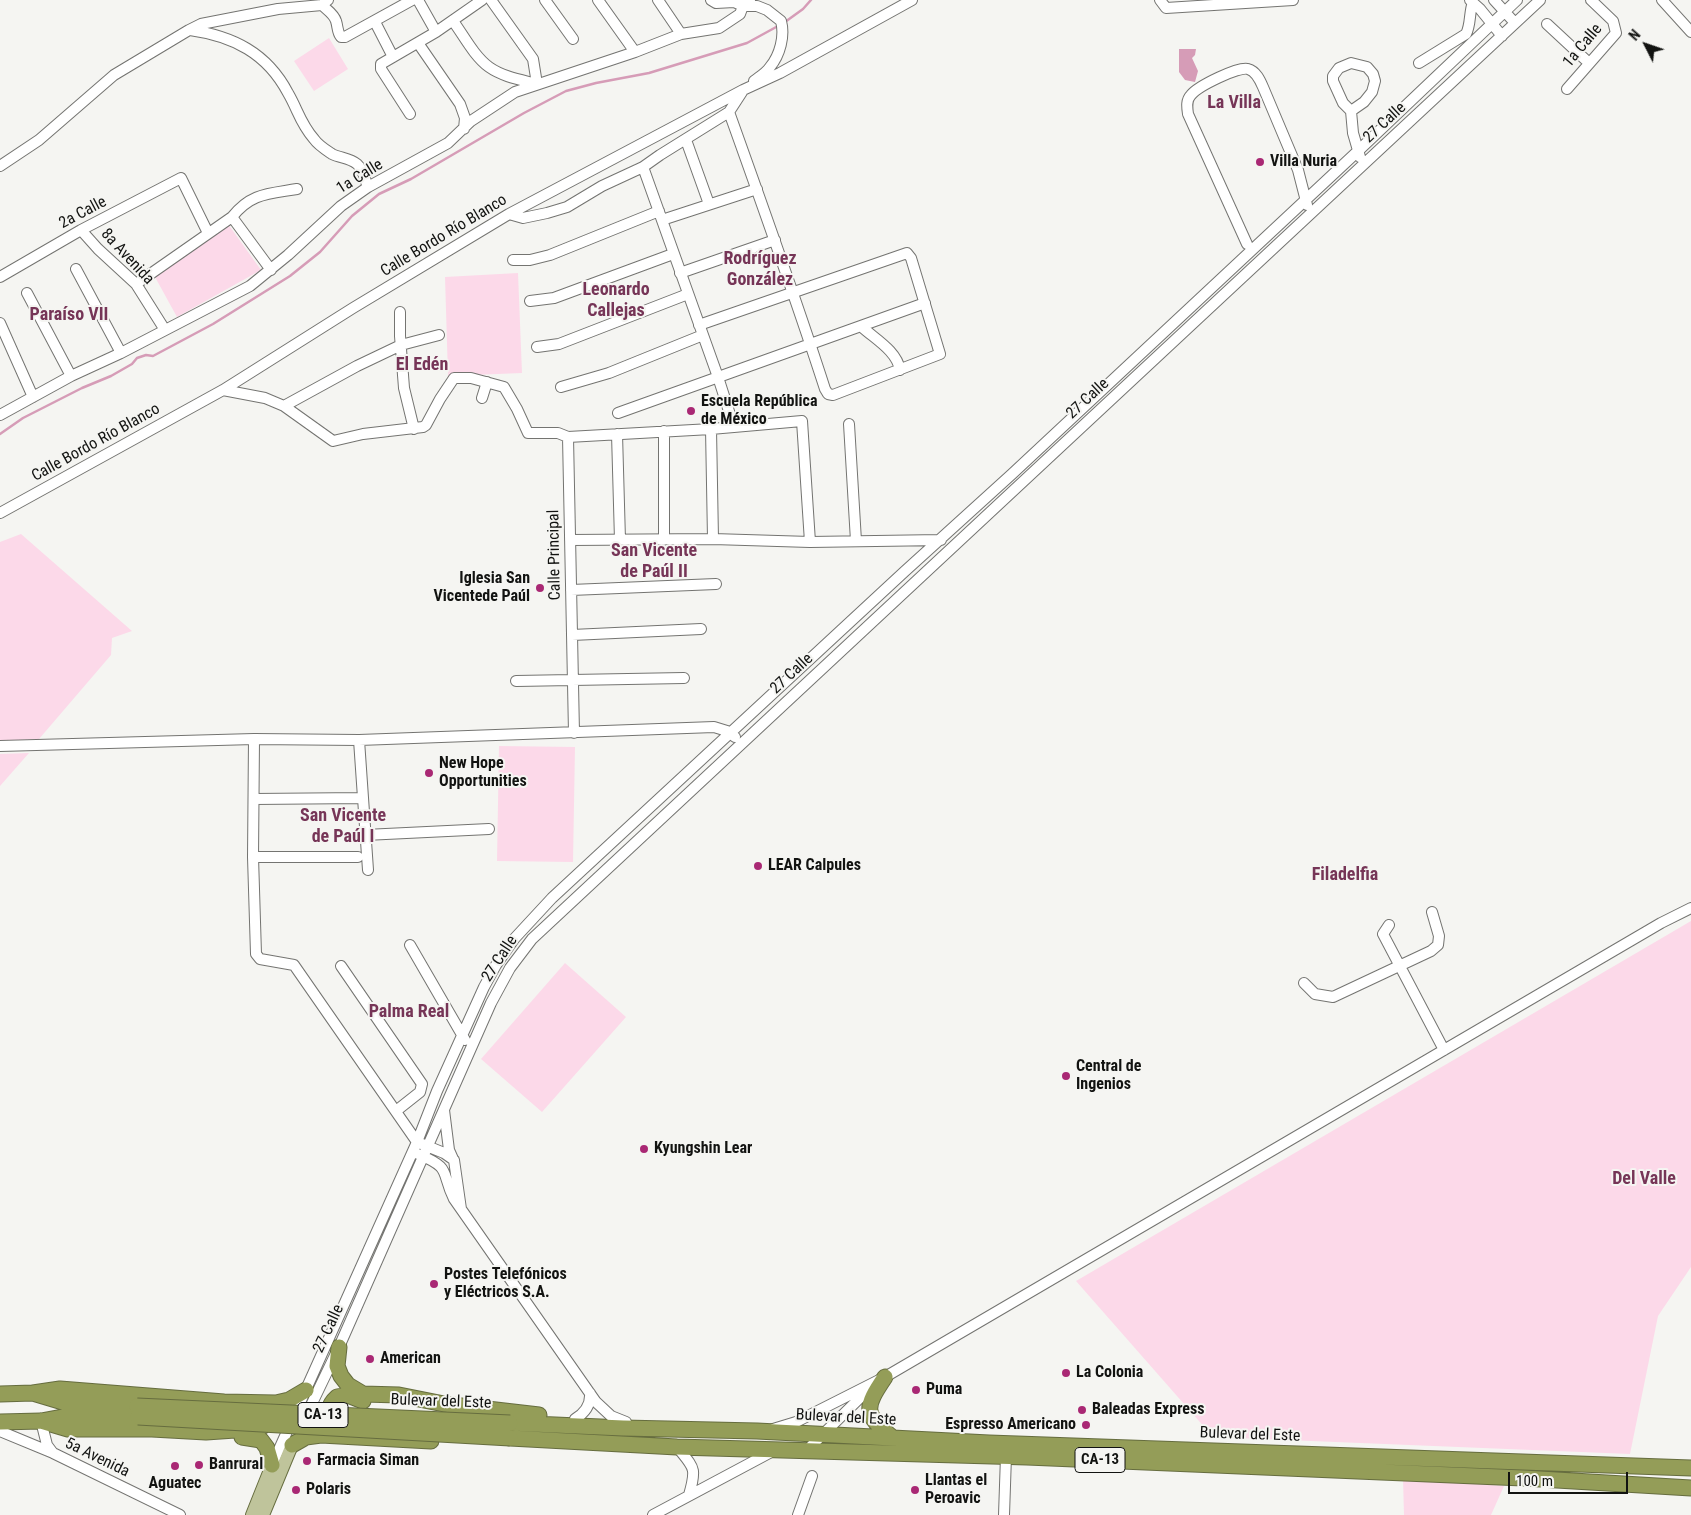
<!DOCTYPE html>
<html>
<head>
<meta charset="utf-8">
<style>
	body { margin:0 }
	#map { position:relative; width:1691px; height:1515px; overflow:hidden; background:#f5f5f2; font-family:"Roboto Condensed",sans-serif }
	canvas { display:block }
	.north { position:absolute; left:1621px; top:20px; width:50px; height:50px; -webkit-text-stroke:4px #f5f5f2; paint-order:stroke; rotate:311deg; font-size:14px; font-weight:700; line-height:20px; text-align:center; color:#121311 }
	.north::after { content:''; display:block; margin:auto; width:18px; height:22px; background:#121311; clip-path:polygon(50% 0,100% 100%,50% 72%,0 100%) }
	.scale { position:absolute; left:1508px; top:1472px; width:120px; height:22px; box-sizing:border-box; border:2px solid #121311; border-top:0; padding-left:6px; font-size:15px; line-height:18px; white-space:nowrap; color:#121311; -webkit-text-stroke:4px #f5f5f2; paint-order:stroke }
</style>
</head>
<body>
<div id="map">
<canvas width="1691" height="1515"></canvas>
<div class="north">N</div>
<div class="scale">100 m</div>
</div>
<script>
const c = document.querySelector('canvas').getContext('2d');
c.lineJoin = 'round';
function fill(path, color) {
  c.fillStyle = color;
  c.fill(path, 'evenodd');
}
function trace(path, color, width, dash) {
  c.strokeStyle = color;
  c.lineWidth = width;
  c.lineCap = dash ? 'butt' : 'round';
  c.setLineDash(dash || []);
  c.stroke(path);
}
function label(font, color, halo, rows, align = 'center') {
  c.font = font + ' "Roboto Condensed",sans-serif';
  c.lineWidth = 4;
  c.setLineDash([]);
  c.textBaseline = 'middle';
  c.strokeStyle = halo;
  c.fillStyle = color;
  for (const [text, x, y, turn = 0] of rows) {
    c.save();
    c.translate(x, y);
    c.rotate((+turn || 0) * Math.PI / 180);
    c.textAlign = isNaN(turn) ? turn : align;
    if (halo) c.strokeText(text, 0, 0);
    c.fillText(text, 0, 0);
    c.restore();
  }
}
const green = new Path2D(`
	M329,38L348,69L314,91L294,61Z
	M228,224L261,270L177,317L155,277Z
	M518,273L522,373L448,376L445,277Z
	M21,534L132,631L112,638L111,655L39,739L0,741V542Z
	M499,746L575,747L573,862L497,861Z
	M29,753L0,786V754Z
	M1691,921V1267L1658,1316L1630,1454L1213,1437L1076,1281Z
	M565,963L626,1017L542,1112L481,1059Z
	M1403,1478L1504,1486L1491,1515H1404Z`);
const water = new Path2D(`
	M1179,49H1196L1195,55L1192,58L1198,71L1195,82L1185,80L1179,72Z`);
const stream = new Path2D(`
	M785,22L803,9L811,0
	M0,434L23,418L82,388L111,376L132,364L137,358L146,355L153,356L213,324L290,276L320,252L352,216L379,194L411,179L524,113L566,91L596,83L649,73L747,43L778,26`);
const minor = new Path2D(`
	M418,0L436,32
	M545,0L573,39
	M598,0L635,52
	M658,0L681,34
	M711,0L716,3L734,2L743,6H757L767,10L781,21C785,36 780,55 770,67C766,73 759,77 754,81
	M1160,0L1166,8L1293,0
	M1470,0L1480,9L1502,36
	M1494,0L1515,23
	M1662,0L1691,32
	M322,5C327,10 334,14 336,21C338,27 337,32 341,37H345L412,0
	M453,21C464,36 474,56 489,67C503,77 522,80 537,84L533,59L491,0
	M375,22L393,57
	M1547,24L1589,63
	M190,30C233,36 267,53 288,93C298,110 300,123 314,139C318,145 326,150 332,154C340,158 350,158 357,164C363,169 365,180 368,187
	M418,43L460,104L465,118L464,129
	M1419,63L1466,34C1471,25 1469,12 1473,2
	M1567,89L1616,33L1613,21L1591,0
	M1351,111L1364,102L1372,92L1375,81L1373,74L1367,67L1351,63L1339,68L1333,76V81L1343,103L1351,111L1353,133L1360,157
	M410,114L381,69V64L436,32L482,0
	M686,140L709,204
	M0,166L39,140L114,75L189,30L201,24L278,9L322,5L328,0
	M643,167L718,377L734,427
	M509,214L523,218L547,213L567,207L602,186L643,167L660,155L729,112L742,92
	M232,217L271,270
	M662,220L757,189
	M81,230L98,249L136,284L165,330
	M1247,244L1188,114C1187,107 1186,100 1191,95C1198,86 1239,66 1248,69C1256,71 1260,80 1263,87L1298,170L1307,205
	M513,260H530L550,255L659,211
	M76,269L121,353
	M680,273L775,240
	M0,277L81,230L181,178L208,233
	M136,284L232,217C251,193 268,194 297,189
	M27,293L71,376
	M530,301L554,298L673,254
	M400,312V336L404,388L414,429
	M0,323L33,397
	M699,325L907,253L911,258L940,354L833,395L828,394L825,389C795,296 762,204 729,112
	M862,327C875,339 897,351 900,370
	M537,347L559,344L688,294
	M561,387L609,373L703,335
	M223,390L265,398L284,406L333,441L363,434L423,427L426,425L440,399L454,378H471L504,387L517,409L528,433H558L568,437L711,429L802,421L810,542
	M482,398L487,382
	M284,406L357,366L401,345L439,335
	M618,413L925,303
	M0,415L71,376L121,353L250,286L288,255L341,206L368,187L448,143L471,121L515,92L635,52L681,34L719,28L740,14L743,6L750,0
	M849,424L856,541
	M711,429L713,539
	M664,431V540
	M617,434L620,540
	M568,437L574,733
	M0,513L223,390L353,308L509,214L743,90L780,73L912,0
	M570,540L713,539L810,542L941,540
	M571,590L716,584
	M572,635L701,629
	M516,681L684,678
	M254,739L253,857L256,954L260,959L294,965L417,1142L444,1153L454,1160L461,1209
	M359,740L368,870
	M0,746L254,739L359,740L714,727L727,731L735,737
	M254,799L363,798
	M365,835L489,829
	M253,857H358
	M1389,925L1383,934L1444,1050
	M410,945L465,1040
	M341,966L422,1084L420,1092L396,1111
	M1304,983L1315,994L1333,997L1431,951L1438,945L1439,936L1432,912
	M444,1110L449,1150L453,1159
	M418,1154C453,1169 440,1171 454,1199L596,1402L611,1416L626,1422
	M305,1418L339,1347L491,1003L510,968L532,939L1540,0
	M575,1419C585,1413 591,1405 590,1393
	M41,1421L47,1445L53,1453
	M773,1429L796,1422L885,1377L1661,923L1691,908
	M0,1431L53,1453L180,1515
	M677,1447C694,1468 697,1467 689,1495
	M806,1451L868,1390
	M272,1465L417,1142L437,1091L484,987L496,965L514,939L552,898L904,572L1012,474L1358,151L1517,0
	M653,1515L773,1451
	M798,1515L812,1476
	M1004,1515L1006,1456`);
const major = new Path2D(`
	M252,1515L272,1465
	M263,1515L292,1445`);
const highway = new Path2D(`
	M339,1347L337,1366L341,1376L348,1385L363,1394L399,1395L444,1404L539,1415
	M885,1377C864,1408 863,1414 893,1438
	M33,1393L60,1389L224,1402L276,1403L289,1400L306,1390
	M0,1394L33,1393L63,1402L137,1406
	M41,1421L68,1429H152L206,1432L235,1430L255,1431L263,1426L266,1416
	M0,1422L41,1421L68,1416L138,1417
	M510,1423L623,1428L757,1431L989,1443L1691,1468
	M332,1425C326,1415 328,1405 337,1397L348,1395L363,1401
	M242,1437L261,1440L267,1448L272,1465
	M510,1438L677,1447L1027,1457L1523,1478L1691,1488
	M292,1445L306,1437L321,1435L431,1441`);
const highwayBridge = new Path2D(`
	M137,1406L510,1423
	M138,1417L510,1438`);
const markers = [
	[1260,162,5,"#a92874"],
	[691,411,5,"#a92874"],
	[540,588,5,"#a92874"],
	[429,773,5,"#a92874"],
	[758,866,5,"#a92874"],
	[1066,1076,5,"#a92874"],
	[644,1149,5,"#a92874"],
	[434,1284,5,"#a92874"],
	[370,1359,5,"#a92874"],
	[1066,1373,5,"#a92874"],
	[916,1390,5,"#a92874"],
	[1082,1410,5,"#a92874"],
	[1086,1425,5,"#a92874"],
	[307,1461,5,"#a92874"],
	[199,1465,5,"#a92874"],
	[175,1466,5,"#a92874"],
	[296,1490,5,"#a92874"],
	[915,1490,5,"#a92874"]
];
const shields = [
	[323,1415,50],
	[1100,1460,50]
];
const shieldNames = [
	["CA-13",323,1415],
	["CA-13",1100,1460]
];
const streetNames = [
	["1a Calle",1583,46,-50],
	["27 Calle",1385,123,-43],
	["1a Calle",360,177,-32],
	["2a Calle",83,213,-28],
	["Calle Bordo Río Blanco",444,236,-31],
	["8a Avenida",127,257,47],
	["27 Calle",1088,399,-43],
	["Calle Bordo Río Blanco",96,443,-29],
	["Calle Principal",555,555,-91],
	["27 Calle",792,674,-43],
	["27 Calle",500,959,-57],
	["27 Calle",329,1329,-65],
	["Bulevar del Este",441,1402,2],
	["Bulevar del Este",846,1418,3],
	["Bulevar del Este",1250,1435,2],
	["5a Avenida",97,1458,26]
];
const poiNames = [
	["Villa Nuria",1270,162],
	["Escuela República",701,402],
	["de México",701,420],
	["Iglesia San",530,579,"right"],
	["Vicentede Paúl",530,597,"right"],
	["New Hope",439,764],
	["Opportunities",439,782],
	["LEAR Calpules",768,866],
	["Central de",1076,1067],
	["Ingenios",1076,1085],
	["Kyungshin Lear",654,1149],
	["Postes Telefónicos",444,1275],
	["y Eléctricos S.A.",444,1293],
	["American",380,1359],
	["La Colonia",1076,1373],
	["Puma",926,1390],
	["Baleadas Express",1092,1410],
	["Espresso Americano",1076,1425,"right"],
	["Farmacia Siman",317,1461],
	["Banrural",209,1465],
	["Llantas el",925,1481],
	["Peroavic",925,1499],
	["Aguatec",175,1484,"center"],
	["Polaris",306,1490]
];
const neighbourhoodNames = [
	["La Villa",1234,103],
	["Rodríguez",760,259],
	["González",760,280],
	["Leonardo",616,290],
	["Callejas",616,311],
	["Paraíso VII",69,315],
	["El Edén",422,365],
	["San Vicente",654,551],
	["de Paúl II",654,572],
	["San Vicente",343,816],
	["de Paúl I",343,837],
	["Filadelfia",1345,875],
	["Palma Real",409,1012],
	["Del Valle",1644,1179]
];
fill(green, '#fcd9e9');
fill(water, '#d69cb7');
trace(stream, '#d69cb7', 2.5);
trace(minor, '#747471', 12);
trace(major, '#666d3f', 14);
trace(highway, '#666d3f', 17);
trace(minor, '#fff', 10);
trace(major, '#bfc49b', 12);
trace(highway, '#949d58', 15);
trace(highwayBridge, '#666d3f', 17, []);
trace(highwayBridge, '#949d58', 15);
for (const [x, y, r, color] of markers) {
  const dot = new Path2D();
  dot.arc(x, y, r, 0, 2 * Math.PI);
  c.fillStyle = color;
  c.fill(dot);
  trace(dot, '#f5f5f2', 2);
}
for (const [x, y, w] of shields) {
  const box = new Path2D();
  box.roundRect(x - w / 2, y - 12.5, w, 25, 4);
  c.fillStyle = '#f5f5f2';
  c.fill(box);
  trace(box, '#121311', 1);
}
label('bold 15px', '#121311', null, shieldNames);
label('16px', '#121311', '#f5f5f2', streetNames);
label('bold 16px', '#121311', '#f5f5f2', poiNames, 'left');
label('bold 18px', '#763557', '#f5f5f2', neighbourhoodNames);
</script>
</body>
</html>
